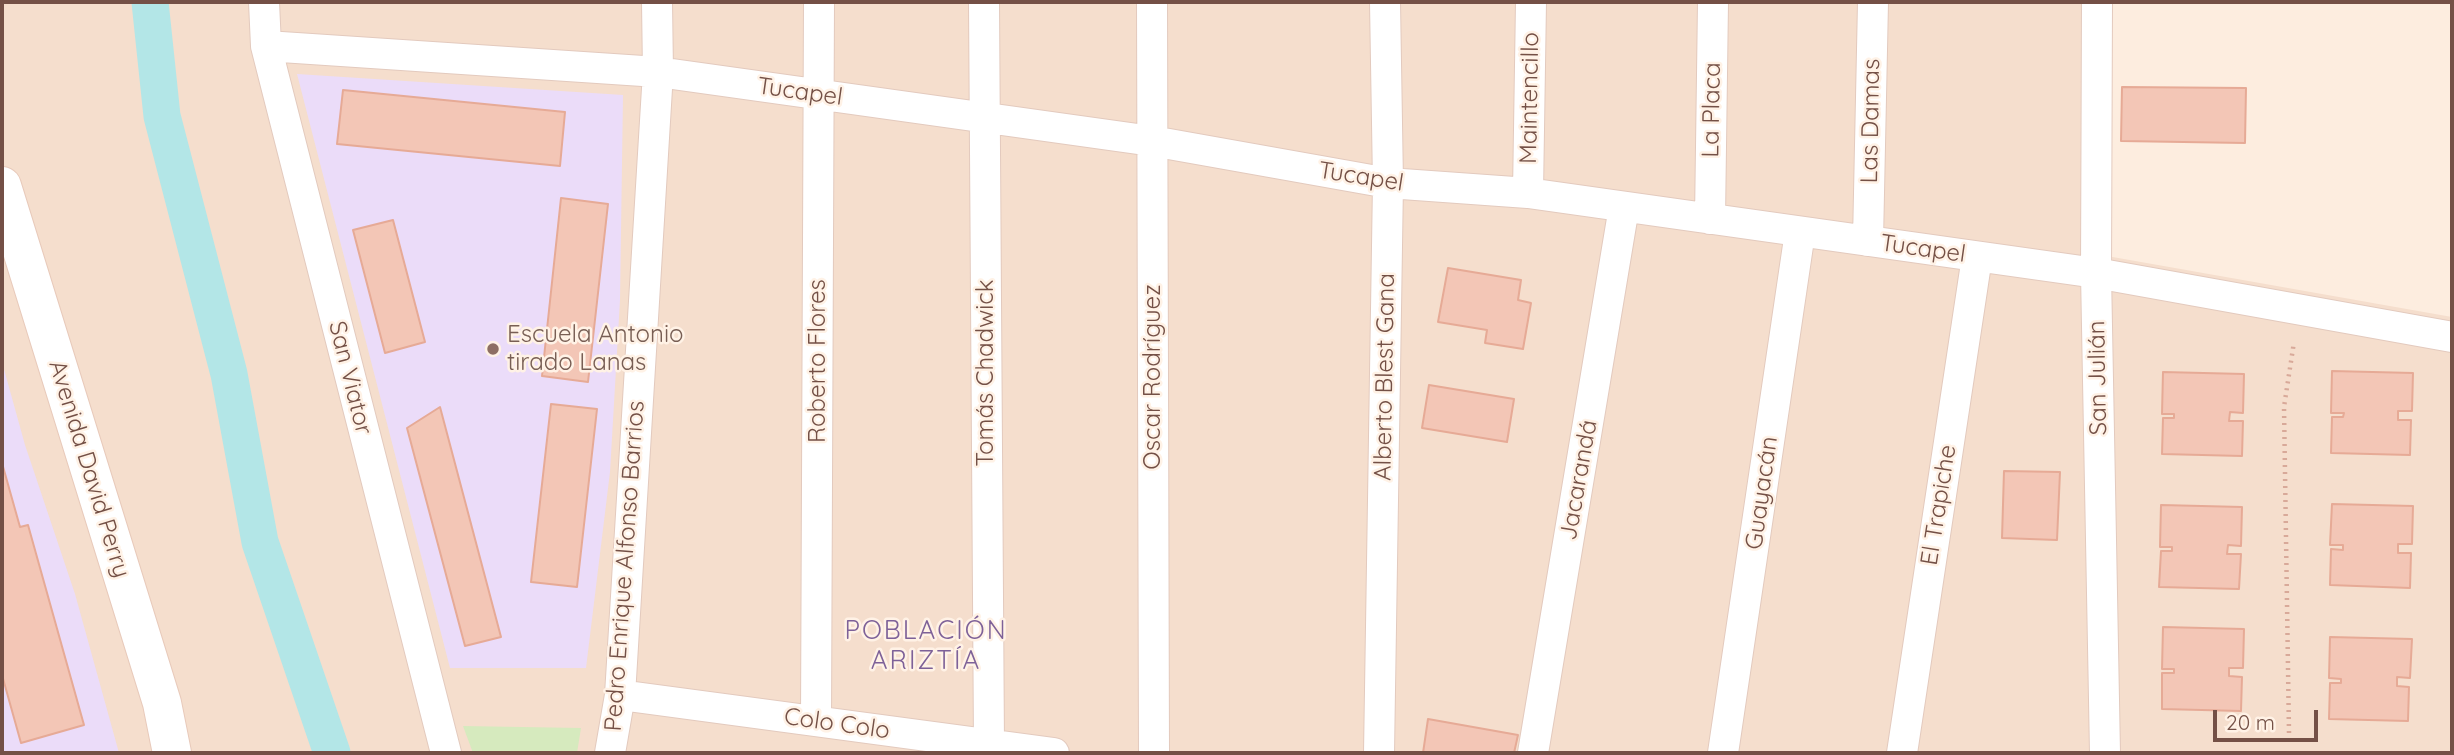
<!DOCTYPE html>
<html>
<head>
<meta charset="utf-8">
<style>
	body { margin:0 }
	#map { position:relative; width:2454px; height:755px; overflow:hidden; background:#fdeddf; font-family:Quicksand,sans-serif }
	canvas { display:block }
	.frame { position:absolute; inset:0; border:4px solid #745046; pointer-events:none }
	.scale { position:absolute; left:2213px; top:710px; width:105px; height:32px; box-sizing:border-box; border:4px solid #745046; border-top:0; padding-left:9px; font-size:21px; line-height:24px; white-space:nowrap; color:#745046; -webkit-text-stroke:5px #fff2e6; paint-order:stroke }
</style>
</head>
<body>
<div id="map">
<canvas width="2454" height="755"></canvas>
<div class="frame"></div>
<div class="scale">20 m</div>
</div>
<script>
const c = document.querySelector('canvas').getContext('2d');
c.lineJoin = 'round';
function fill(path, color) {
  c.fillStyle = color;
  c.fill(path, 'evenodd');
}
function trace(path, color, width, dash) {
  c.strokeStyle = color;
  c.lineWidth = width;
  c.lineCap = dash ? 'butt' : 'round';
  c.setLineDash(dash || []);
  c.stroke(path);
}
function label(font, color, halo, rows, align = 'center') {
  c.font = font + ' Quicksand,sans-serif';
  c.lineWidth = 5;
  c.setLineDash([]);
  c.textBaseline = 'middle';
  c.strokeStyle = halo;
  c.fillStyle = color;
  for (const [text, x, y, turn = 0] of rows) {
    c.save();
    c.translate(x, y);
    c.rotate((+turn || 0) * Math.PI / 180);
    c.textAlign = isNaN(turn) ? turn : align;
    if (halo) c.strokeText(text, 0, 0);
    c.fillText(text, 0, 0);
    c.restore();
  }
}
const residential = new Path2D(`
	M2,2H2107V256L2452,317V753H2Z`);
const education = new Path2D(`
	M297,74L623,95L620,300L610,472L586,668H450Z
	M2,362L25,445L75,594L119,753H2Z`);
const green = new Path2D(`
	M463,726L581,728L577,753H473Z`);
const canal = new Path2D(`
	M150,2L162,116L229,374L260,542L332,753`);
const building = new Path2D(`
	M2122,87L2246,88L2245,143L2121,141Z
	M343,90L565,112L560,166L337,144Z
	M561,198L608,204L588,382L542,376Z
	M393,220L425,342L385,353L353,230Z
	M1448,268L1521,280L1518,300L1531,303L1523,349L1485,343L1487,330L1438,322Z
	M2332,371L2413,373L2412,411H2398V420H2411L2410,455L2331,453L2332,417H2343L2344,413H2331Z
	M2163,372L2244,374L2243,413L2230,412L2229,421H2243L2242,456L2162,454L2163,418H2174V414H2162Z
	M1429,385L1514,399L1507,442L1422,428Z
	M551,404L597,409L577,587L531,582Z
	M440,407L501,637L465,646L407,428Z
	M2,463L20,527L28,525L84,725L21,743L2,675Z
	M2004,471L2060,472L2057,540L2002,538Z
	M2332,504L2413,506L2412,544H2398V553H2411L2410,588L2330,585L2331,549L2343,550V545H2330Z
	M2161,505L2242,507L2241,546L2228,545L2227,554H2241L2239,589L2159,587L2161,551H2172V547H2160Z
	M2163,627L2244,629L2243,668H2229V676L2242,677L2241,711L2162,709V673H2174V669H2162Z
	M2330,637L2412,639L2410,678L2397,677V686L2409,687L2408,721L2329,719L2330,683H2341V679L2329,678Z
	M1428,719L1518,735L1514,753H1423Z`);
const path = new Path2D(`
	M2289,733L2284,407L2294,342`);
const minor = new Path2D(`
	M264,2L266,46L446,753
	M984,2L989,744
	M1152,2L1154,753
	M2097,2L2096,273L2105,753
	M266,46L658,72L1152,141L1388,183L1528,193L2096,273L2452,337
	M1528,193L1531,2
	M1710,219L1713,2
	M1868,241L1873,2
	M620,695L1054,753
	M816,721L819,2
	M610,753L620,695L658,72L657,2
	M1379,753L1388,183L1385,2
	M1533,753L1624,207
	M1723,753L1800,232
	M1902,753L1977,257`);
const secondary = new Path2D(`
	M2,186L162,703L172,753`);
const markers = [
	[493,349,7,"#8d6e63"]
];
const streetNames = [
	["Tucapel",800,92,8],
	["Maintencillo",1530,98,-89],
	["La Placa",1712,110,-89],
	["Las Damas",1871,121,-89],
	["Tucapel",1361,177,9],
	["Tucapel",1923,249,8],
	["Roberto Flores",818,361,-90],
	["Tomás Chadwick",986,373,-90],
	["Oscar Rodríguez",1153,377,-90],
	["Alberto Blest Gana",1385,377,-89],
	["San Viator",350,378,76],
	["San Julián",2098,378,-91],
	["Avenida David Perry",89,469,73],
	["Jacarandá",1579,480,-80],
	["Guayacán",1762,493,-82],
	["El Trapiche",1939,505,-81],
	["Pedro Enrique Alfonso Barrios",625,566,-86],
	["Colo Colo",837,724,8]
];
const educationNames = [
	["Escuela Antonio",507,335],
	["tirado Lanas",507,363]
];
const neighbourhoodNames = [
	["POBLACIÓN",926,631],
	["ARIZTÍA",926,661]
];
fill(residential, '#f5decd');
fill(education, '#ebdcf9');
fill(green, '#d6eabe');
trace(canal, '#b3e6e7', 37);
fill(building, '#f3c6b6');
trace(building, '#e6aa96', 2);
trace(minor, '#e3cabe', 32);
trace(secondary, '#e8cabb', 40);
trace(path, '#d8a999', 4.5, [2, 5]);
trace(minor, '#fff', 30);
trace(secondary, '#fff', 38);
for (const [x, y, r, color] of markers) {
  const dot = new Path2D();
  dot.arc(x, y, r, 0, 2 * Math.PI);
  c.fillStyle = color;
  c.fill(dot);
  trace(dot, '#fff2e6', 2.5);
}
label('24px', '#745046', '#fff2e6', streetNames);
label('24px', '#785e54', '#fff2e6', educationNames, 'left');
c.letterSpacing = '2px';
label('26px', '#7e6198', '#fff2e6', neighbourhoodNames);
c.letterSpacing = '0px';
</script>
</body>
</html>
